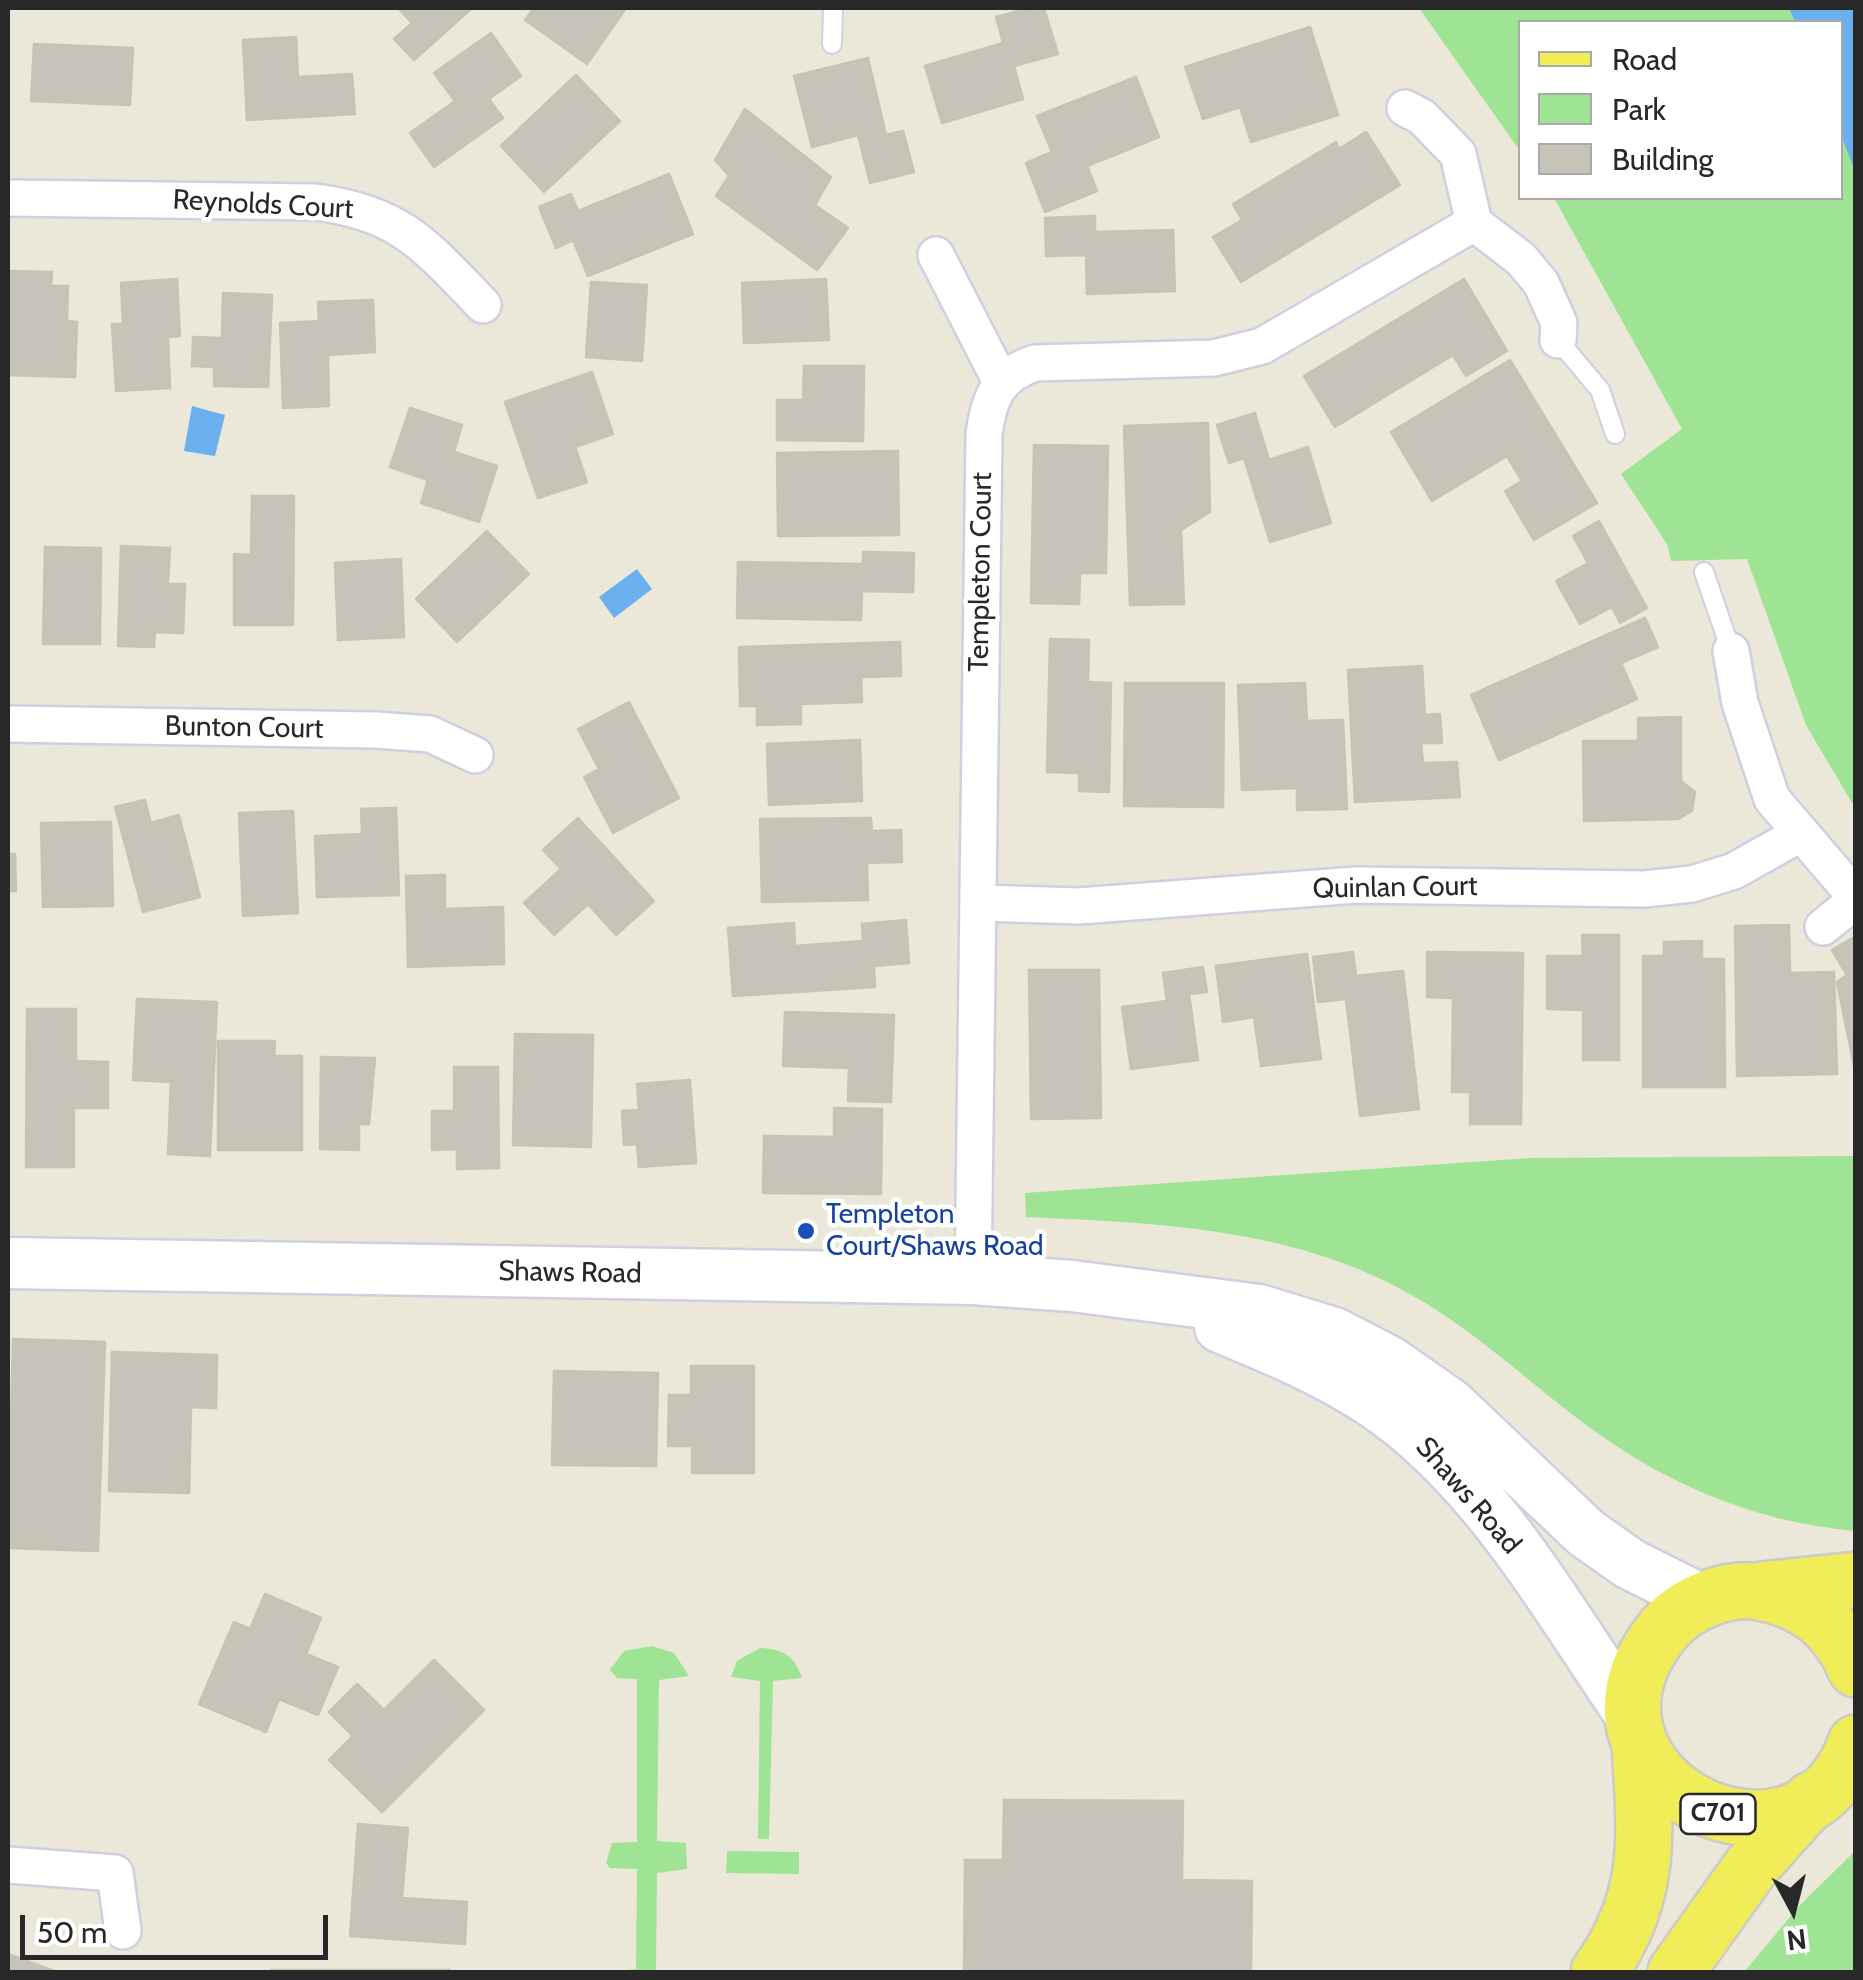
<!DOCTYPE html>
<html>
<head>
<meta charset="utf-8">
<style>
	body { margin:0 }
	#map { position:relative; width:1863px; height:1980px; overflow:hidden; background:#ebe7d9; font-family:Cabin,sans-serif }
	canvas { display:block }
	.frame { position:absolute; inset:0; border:10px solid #282828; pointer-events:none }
	.legend { position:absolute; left:1518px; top:20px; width:325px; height:180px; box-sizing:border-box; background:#fff; border:2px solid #a9a9a9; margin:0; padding:12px 18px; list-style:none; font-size:30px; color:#282828 }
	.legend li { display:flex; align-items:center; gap:20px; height:50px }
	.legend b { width:50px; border:2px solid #a9a9a9 }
	.north { position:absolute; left:1743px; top:1860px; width:100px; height:100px; -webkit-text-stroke:8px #fff; paint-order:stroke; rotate:173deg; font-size:28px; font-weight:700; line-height:40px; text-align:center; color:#282828 }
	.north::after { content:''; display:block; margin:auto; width:35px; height:45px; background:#282828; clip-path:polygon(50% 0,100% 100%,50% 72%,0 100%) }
	.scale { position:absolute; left:20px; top:1915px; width:308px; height:45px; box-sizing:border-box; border:5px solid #282828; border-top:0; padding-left:12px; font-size:30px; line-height:35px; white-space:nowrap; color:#282828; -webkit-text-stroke:8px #fff; paint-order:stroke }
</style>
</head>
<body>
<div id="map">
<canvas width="1863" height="1980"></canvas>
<div class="frame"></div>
<ul class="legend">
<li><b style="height:12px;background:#f1ed58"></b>Road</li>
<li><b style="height:28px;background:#9fe394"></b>Park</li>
<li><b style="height:28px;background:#c6c3b9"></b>Building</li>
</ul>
<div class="north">N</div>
<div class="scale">50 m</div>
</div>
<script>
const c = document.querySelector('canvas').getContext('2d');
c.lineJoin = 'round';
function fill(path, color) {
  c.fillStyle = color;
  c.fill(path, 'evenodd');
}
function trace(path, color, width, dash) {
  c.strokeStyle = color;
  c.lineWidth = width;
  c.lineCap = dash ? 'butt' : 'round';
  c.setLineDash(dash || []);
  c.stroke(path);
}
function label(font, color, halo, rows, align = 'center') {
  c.font = font + ' Cabin,sans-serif';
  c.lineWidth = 9;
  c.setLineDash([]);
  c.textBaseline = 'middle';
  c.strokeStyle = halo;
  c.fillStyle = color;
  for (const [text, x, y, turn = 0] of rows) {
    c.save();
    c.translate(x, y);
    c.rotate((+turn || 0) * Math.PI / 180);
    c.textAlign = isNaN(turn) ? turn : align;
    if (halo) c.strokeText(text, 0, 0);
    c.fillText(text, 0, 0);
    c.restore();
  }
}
const green = new Path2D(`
	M1419,8H1855V808L1806,725L1747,559L1671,561L1667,544L1621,474L1682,429L1554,198H1840V22H1520V151Z
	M1855,1156V1531C1748,1521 1658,1481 1573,1415C1521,1375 1473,1330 1415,1297C1297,1228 1160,1223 1026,1217L1025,1193L1530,1158Z
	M652,1646L674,1653L689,1676L659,1680L657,1841L686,1843L687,1869L657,1873L656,1971L679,1972H607L636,1969L637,1869L610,1868L606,1863L612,1843L637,1842V1679L617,1678L610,1670L624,1651Z
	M760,1648C784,1649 795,1656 802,1678L773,1681L769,1839H758L760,1681L731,1677L737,1661Z
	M727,1851L799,1852V1874L726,1873Z
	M1855,1851V1972H1744L1801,1904Z`);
const water = new Path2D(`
	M1789,8H1853L1855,171L1841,135L1840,22H1795Z
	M192,406L225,415L215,456L184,451Z
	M637,569L652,589L614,618L599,597Z`);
const building = new Path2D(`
	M398,8H472L414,60L394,39L412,23Z
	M534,8H626L587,64L525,20Z
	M1030,8H1044L1058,54L1014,66L1023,99L942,123L925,66L1003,43L996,17Z
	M1310,27L1338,115L1251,142L1240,107L1203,119L1185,67Z
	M491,33L521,76L489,99L503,118L434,167L410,133L455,101L434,73Z
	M296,37L298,77L352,74L355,114L247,120L243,40Z
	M34,44L133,48L130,105L31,101Z
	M868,58L886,135L903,131L914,172L870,183L858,135L812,147L794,76Z
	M576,75L620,121L544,192L501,146Z
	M1136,77L1159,137L1087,166L1097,191L1045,212L1026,163L1052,152L1037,116Z
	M745,109L831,177L815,205L848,228L817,270L716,196L729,176L715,160Z
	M1366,132L1400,185L1241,282L1213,237L1242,220L1233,204L1336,142L1339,149Z
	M669,174L693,234L588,276L573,240L556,248L539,207L571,194L578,211Z
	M1095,216V232L1173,230L1175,291L1087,294L1086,255L1046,256L1045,218Z
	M8,271L52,272L51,286H68L67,321L77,322L75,377L8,375Z
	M177,279L180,336L168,337L170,388L116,391L112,324H123L121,283Z
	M826,279L829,340L744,343L742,283Z
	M1464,279L1507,351L1466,376L1453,355L1335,427L1304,376Z
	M591,282L647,285L642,361L586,357Z
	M223,293L272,295L268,387L214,386V367L192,366L193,337L222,338Z
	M373,300L375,352L328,355L329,406L283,408L280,323L319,321L318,302Z
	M1510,360L1597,503L1534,540L1505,491L1522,481L1507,456L1432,501L1391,432Z
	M804,366H864L863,441L777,440V400H803Z
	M592,372L613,434L575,447L587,482L538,498L505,402Z
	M410,408L462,425L454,452L497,466L479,522L421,503L428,480L390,467Z
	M1255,413L1269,460L1308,447L1331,523L1270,542L1244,458L1229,463L1217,425Z
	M1208,423L1210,512L1181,530L1184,604L1130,605L1124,426Z
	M1034,445L1108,446L1106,573H1080L1079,604L1031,603Z
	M898,451L899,535L778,536L777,453Z
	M252,496H294L293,625H234V554L251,555Z
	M1599,521L1647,608L1620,623L1612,607L1580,624L1556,581L1588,563L1573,536Z
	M487,531L529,574L457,642L416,599Z
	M121,546L170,548L168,584H185L183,633L155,632L154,647L118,646Z
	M45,547L101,548L100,644H43Z
	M863,552L914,553L913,592L862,591L861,620L737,618L738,562L863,564Z
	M401,559L404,637L338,640L335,563Z
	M1645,618L1658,647L1621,663L1637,699L1499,760L1471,695Z
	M1050,639L1089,640L1088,682L1111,683L1109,792L1079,791V773L1047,772Z
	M900,642L901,676L861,677L862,702L801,704V724L757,725V706H740L739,647Z
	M1422,666L1425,715L1440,714L1442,743H1421L1423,763L1457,762L1460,797L1355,802L1348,670Z
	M1125,683H1224L1223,807L1124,806Z
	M1305,683L1307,721L1343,720L1347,809L1297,810V788L1242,790L1238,685Z
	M629,702L679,798L613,833L584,777L599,769L578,729Z
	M1681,717V781L1695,792L1692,811L1678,819L1584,821L1583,741H1638V718Z
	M860,740L862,801L769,805L767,744Z
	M145,800L151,823L179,815L200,897L143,912L115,807Z
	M396,808L399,895L317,897L315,836L362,834L361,809Z
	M293,811L298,913L243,916L239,813Z
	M578,818L654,901L616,935L588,904L554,935L524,903L561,869L543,850Z
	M871,818L872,831L901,830L902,862L867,863L868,900L762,902L760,819Z
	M111,822L113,906L43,907L41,823Z
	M8,854H15L16,891H8Z
	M445,875V909L503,907L504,964L408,967L406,876Z
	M906,920L909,963L874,966L875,987L733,996L728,928L794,923L795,946L863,941L862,924Z
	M1789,925L1790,973L1834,972L1837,1074L1737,1076L1735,926Z
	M1582,935H1619V1060H1583V1010L1547,1009V956H1583Z
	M1856,936V1076L1837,982L1847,975L1832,950Z
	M1702,941V959H1724L1725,1087H1643V956H1664V942Z
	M1353,952L1356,976L1403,971L1419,1109L1360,1116L1346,999L1318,1002L1313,957Z
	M1427,952L1523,953L1521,1124H1470V1092H1452L1453,998L1427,997Z
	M1307,954L1321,1059L1261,1066L1254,1017L1223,1022L1216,966Z
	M1203,967L1207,992L1189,994L1198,1060L1131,1069L1122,1007L1167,1001L1163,973Z
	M1029,970H1099L1101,1118L1031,1119Z
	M137,999L217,1002L210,1156L168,1154L171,1082L133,1080Z
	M27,1009H76V1061L108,1062V1108H74V1167H26Z
	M785,1012L894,1015L891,1102L848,1101L849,1068L783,1066Z
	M515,1034L593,1035L591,1147L513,1145Z
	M218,1041H275L274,1056H302V1150H218Z
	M321,1057L375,1058L369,1124H359V1150L320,1149Z
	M454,1067H498L499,1168L457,1169V1149L432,1150V1111H454Z
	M690,1080L696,1163L639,1167L637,1144L624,1145L622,1111L639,1110L637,1084Z
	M834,1108L882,1109L881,1194L763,1193L764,1136L834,1137Z
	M13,1339L105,1342L98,1551L8,1548Z
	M112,1352L217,1355L216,1408L191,1407L189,1493L109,1491Z
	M691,1366H754V1473H692V1446H668L669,1395H691Z
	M554,1371L658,1373L656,1466L552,1465Z
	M265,1594L321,1618L306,1654L338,1667L318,1715L279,1699L266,1732L199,1704L234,1622L250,1629Z
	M434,1660L484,1710L382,1812L329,1760L353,1736L329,1712L357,1684L384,1710Z
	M1004,1800L1183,1801L1182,1880L1252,1881L1251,1972H964L965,1860H1003Z
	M358,1824L408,1828L402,1898L467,1902L465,1944L350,1936Z
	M8,1954L57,1972H8Z
	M271,1970H450V1972H271Z`);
const lane = new Path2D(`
	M832,44L833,8
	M1558,340L1600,390L1615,434
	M1704,572L1731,651`);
const street = new Path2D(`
	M1405,108L1422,117L1458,154L1474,223L1521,259L1541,283L1559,323L1558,340
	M8,198L316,202C401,213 426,246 483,305
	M936,255L1001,382
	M1731,651L1740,703L1772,799L1856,897
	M8,724L376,730L430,734L475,755
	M980,903L1079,906L1356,885L1644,889L1692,884L1734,871L1798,835
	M1823,927L1856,900
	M973,1279L984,434C989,398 998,375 1035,363L1214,358L1262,346L1474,223
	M8,1865L115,1873L123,1931`);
const secondary = new Path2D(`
	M8,1263L973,1279L1072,1286L1259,1310L1334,1333L1390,1362L1450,1404L1586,1533L1630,1564L1702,1600
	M1220,1327C1286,1354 1355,1383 1409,1429C1503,1508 1565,1620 1634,1720`);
const primary = new Path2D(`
	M1761,1590L1856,1580
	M1856,1669C1837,1625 1807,1601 1760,1592C1727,1586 1686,1603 1664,1629C1545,1774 1797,1906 1856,1743
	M1599,1972C1654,1895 1645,1833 1640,1744
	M1676,1972L1751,1867L1811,1800`);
const markers = [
	[806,1231,10,"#1a4fb4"]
];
const shields = [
	[1718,1814,75]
];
const shieldNames = [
	["C701",1718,1814]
];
const streetNames = [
	["Reynolds Court",263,205,3],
	["Templeton Court",981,572,-89],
	["Bunton Court",244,728,1],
	["Quinlan Court",1395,888,-1],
	["Shaws Road",570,1273,1],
	["Shaws Road",1468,1496,49]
];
const transitNames = [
	["Templeton",826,1215],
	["Court/Shaws Road",826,1247]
];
fill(green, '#9fe394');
fill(water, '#6ab0ef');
fill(building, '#c6c3b9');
trace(building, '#c6c3b3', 2.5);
trace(lane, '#cfcfe2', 22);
trace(street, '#cfcfe2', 40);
trace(secondary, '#cfcfe2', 55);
trace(primary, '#cbcbcb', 60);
trace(lane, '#fff', 18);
trace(street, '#fff', 35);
trace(secondary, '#fff', 50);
trace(primary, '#f1ed58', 55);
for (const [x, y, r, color] of markers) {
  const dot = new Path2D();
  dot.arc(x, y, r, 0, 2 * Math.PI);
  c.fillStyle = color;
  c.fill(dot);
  trace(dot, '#fff', 4);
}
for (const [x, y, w] of shields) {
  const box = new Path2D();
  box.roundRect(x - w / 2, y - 20, w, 40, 8);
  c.fillStyle = '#fff';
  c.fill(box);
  trace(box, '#282828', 2.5);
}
label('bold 25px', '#282828', null, shieldNames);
label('28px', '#282828', '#fff', streetNames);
label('28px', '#164399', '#fff', transitNames, 'left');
</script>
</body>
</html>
